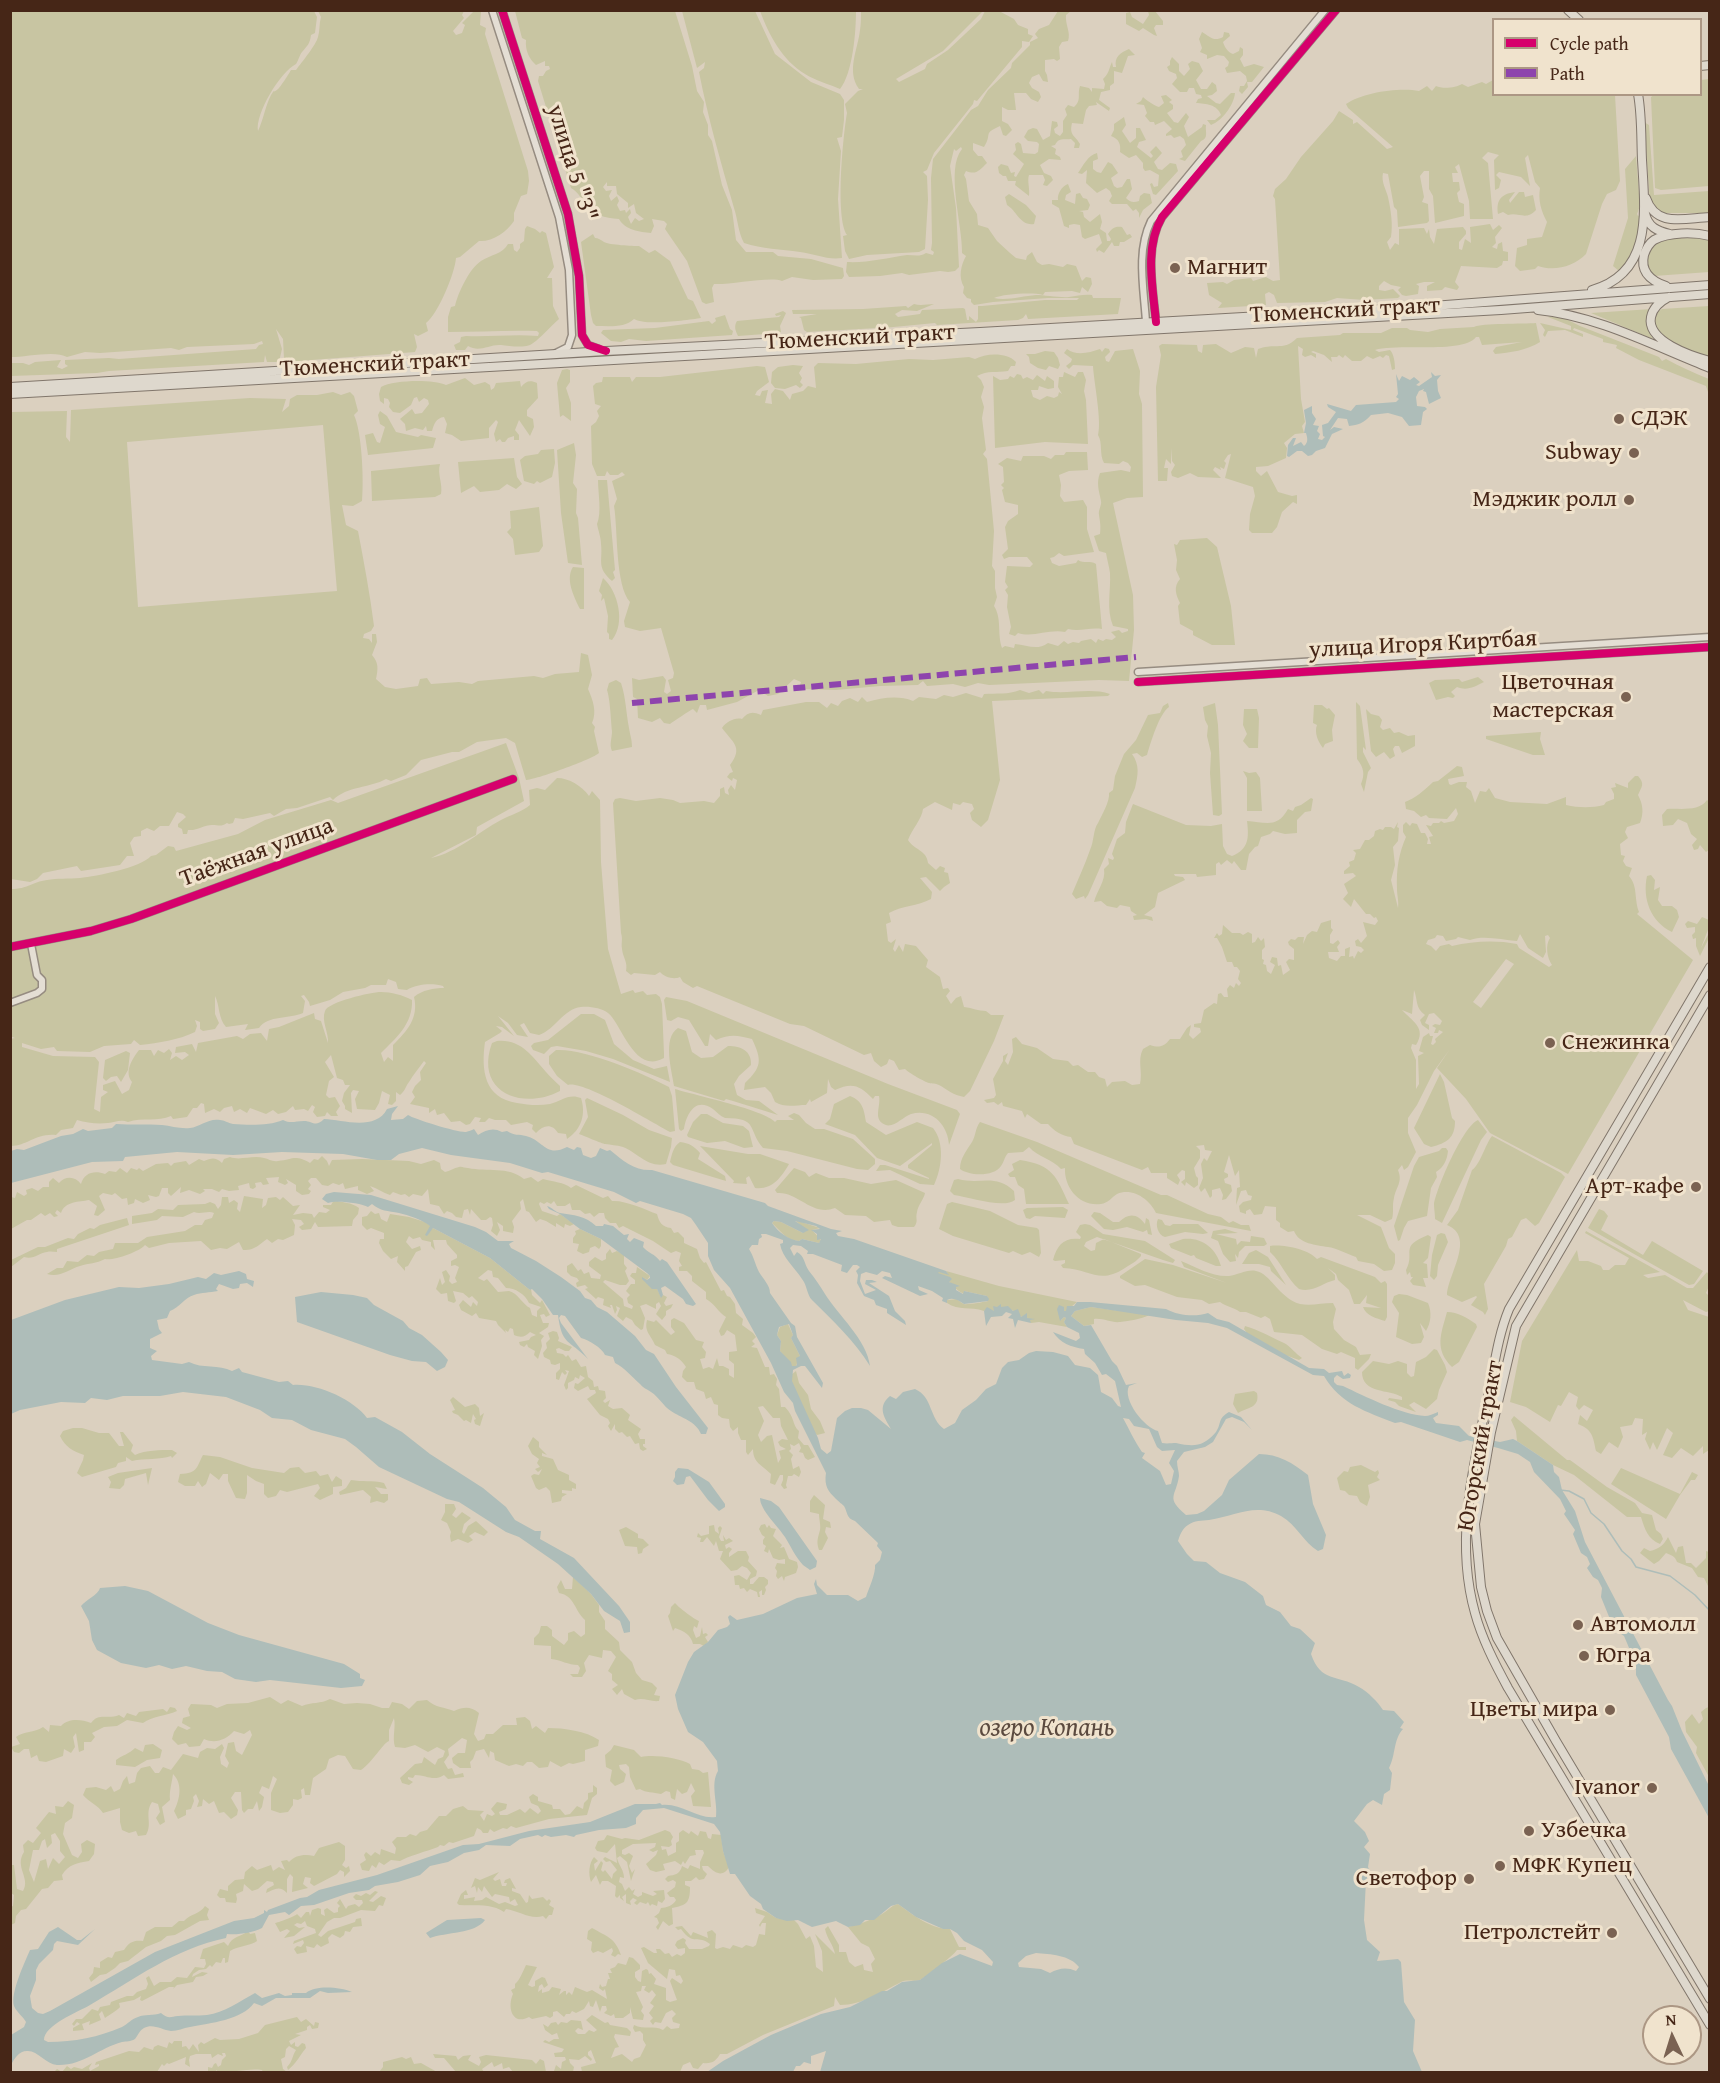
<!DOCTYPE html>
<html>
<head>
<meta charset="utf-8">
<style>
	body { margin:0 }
	#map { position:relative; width:1720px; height:2083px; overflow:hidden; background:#dbd0bf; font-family:"Gentium Book Plus",serif }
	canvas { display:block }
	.frame { position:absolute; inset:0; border:12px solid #462617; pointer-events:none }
	.legend { position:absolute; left:1492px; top:18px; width:210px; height:78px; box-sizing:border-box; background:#f0e3cd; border:2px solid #ac9784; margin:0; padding:8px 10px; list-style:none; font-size:18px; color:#462617 }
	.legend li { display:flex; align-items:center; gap:12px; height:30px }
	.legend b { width:30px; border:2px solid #ac9784 }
	.north { position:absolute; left:1642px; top:2005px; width:60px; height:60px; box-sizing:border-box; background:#f0e3cd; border:2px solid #ac9784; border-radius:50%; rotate:356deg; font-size:16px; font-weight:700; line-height:24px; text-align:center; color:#462617 }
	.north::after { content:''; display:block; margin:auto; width:21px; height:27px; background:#7a6252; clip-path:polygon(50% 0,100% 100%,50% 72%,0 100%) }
</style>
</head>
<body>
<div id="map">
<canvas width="1720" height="2083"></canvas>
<div class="frame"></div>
<ul class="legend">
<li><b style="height:8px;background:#d6006c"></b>Cycle path</li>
<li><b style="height:8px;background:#8e44ad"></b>Path</li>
</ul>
<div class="north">N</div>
</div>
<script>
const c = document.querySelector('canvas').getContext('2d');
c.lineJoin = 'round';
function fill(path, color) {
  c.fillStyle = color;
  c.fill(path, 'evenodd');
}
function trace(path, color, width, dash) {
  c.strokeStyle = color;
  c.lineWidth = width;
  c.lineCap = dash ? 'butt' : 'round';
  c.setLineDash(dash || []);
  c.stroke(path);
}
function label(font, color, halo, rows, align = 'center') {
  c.font = font + ' "Gentium Book Plus",serif';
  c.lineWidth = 6;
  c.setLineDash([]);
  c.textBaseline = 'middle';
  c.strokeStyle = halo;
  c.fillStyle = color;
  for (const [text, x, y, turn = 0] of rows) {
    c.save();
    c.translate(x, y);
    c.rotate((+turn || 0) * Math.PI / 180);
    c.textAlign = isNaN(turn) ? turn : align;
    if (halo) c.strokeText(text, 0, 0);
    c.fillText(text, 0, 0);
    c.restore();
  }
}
const green = new Path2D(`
	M11,10L314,11L317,17L315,33L311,35C310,44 307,46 302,52C300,54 298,61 296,64C280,72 255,114 258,131C263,121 265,107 271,95C276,87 271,95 278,89C280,88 290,72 291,70H296C302,62 316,45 318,37C320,30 319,24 321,17L318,11H464L462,15L464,18L453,31L456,35L462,33L465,25L462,23L474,11H481L480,25L486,28L485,34L528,171L529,181L527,194L521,196L514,213V221C507,232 492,242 479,241L460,257L456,258C455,273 438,314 426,323L428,331L418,336L414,334L417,347L415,352L286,362L284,359L283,339L276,329L282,349L279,362H267L265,355L264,362L109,371L97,373L11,376V363H23L29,365L35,362L61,360L57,367L62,369L68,366L65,364V360L109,358L119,359L256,349L259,345L263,344L262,341L254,344L187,347L179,350L171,348L100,353L85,352L67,357C56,350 25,357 11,357Z
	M515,11H675L692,66L697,91L704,102L703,112L708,125V135L712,141L722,185L732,210L736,240L746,252H773L778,256L811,259L843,268L844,276L842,279L813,280L792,277L782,281C771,276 730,285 714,284L712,288L714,302L706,304L702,302L687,261L665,229L667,224L664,221L652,219L654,226L651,233C640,232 625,230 619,219C604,218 594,215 585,203C580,197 578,192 571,188L538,81L539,76H543L546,71L550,69L549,66H545V61L536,65C529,59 525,50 526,40L522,38ZM607,182V186H616L617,194L628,203V208L634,204L636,213L644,219L639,221L635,218L631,224L628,217L631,213L630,209L626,213L625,210L620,211L617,205L619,201L617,196L611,201L609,196L612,190L606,191L603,187Z
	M682,11H755L775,54L811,82L840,94L844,100V120L842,137L837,138L841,151L838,199L842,258C827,260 815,254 800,252C781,249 762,249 744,243C738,232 738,220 734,208C721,163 708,118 699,72L704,68L705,62L697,68Z
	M760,11H856C856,31 853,73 840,89C829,84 816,81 805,74C782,60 769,35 760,11Z
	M861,11H983L943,51L896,79L899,82L925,69L927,64L948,50L981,19L985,11H999L1014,19L1018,25L1028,29V34L1033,36L1029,42L1022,41V47L977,101L974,100L973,104L934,153L927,170L923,172L927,176L928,200L925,249L919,252L867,255L849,259L845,251L843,236L847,235C835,218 843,135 847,113L845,104L858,91L863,89H859C846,71 858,49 860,30C861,24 861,17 861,11Z
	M1058,11H1071L1066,15C1065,25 1071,32 1068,41L1062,42L1059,47L1060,59L1057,61L1054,59L1045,60V71L1047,75L1048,82L1043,81L1039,74L1032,77L1029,83L1032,88L1039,92L1041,97L1038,102L1031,99L1026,93H1014L1016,110H1008L1002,107V121L1008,124L1012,130L1006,136L1003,135L1000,126C982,134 993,133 984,147L973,143V150L978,156H982L987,163C979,171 976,175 966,171L964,175L966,179L969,201L977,214L978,225L988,228L997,241L1010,253L1016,258L1026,260L1027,256L1032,252L1037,262L1042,265L1049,264L1063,267L1067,264L1076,266L1082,281L1086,277L1091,278L1092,284L1088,292L1082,287L1080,293L1072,291L1045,292L1043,295C1033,292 1003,294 994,298C1006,301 1023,296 1036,295C1044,295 1061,298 1069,297C1077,296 1084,294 1092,295L1093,298H1121L1118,314L1028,319L1026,314L1023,318L1018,320L937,325L935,323L883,328L881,323L878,328L807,332L804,330L801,318L799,317L817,314H793L792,310L863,309L906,306L908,308L914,304C921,306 927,304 934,304L917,311L902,310L895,314L898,317L920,314L922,310L963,308L965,309L967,320H969V316L976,322L978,319V306H982L1045,300H1077L1079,298H1048L993,302L974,305L971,302V299L967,298L963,293L964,287C958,277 961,265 966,256L962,253C963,227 945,169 962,149L961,147L956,151L954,149L950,166L956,208L959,267L955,271L948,272L940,271L909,275L902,273L880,276L849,277L846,272L847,262C867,263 887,258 907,255C914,255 920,257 926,253L933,255L934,252L931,250L932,243L931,178L933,159L971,110L978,106L988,90L1011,68L1012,63L1030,45V42L1038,38L1035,34L1039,29L1049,25Z
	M1148,11H1155L1163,21V25H1156L1154,28L1157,36L1154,35L1143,28L1139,31L1126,24V13L1130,12L1132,17L1143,24L1149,15Z
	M1202,32C1210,37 1214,42 1223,37L1224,32L1229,33L1230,36L1223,42C1225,48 1228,52 1233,54L1239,51L1240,47L1243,49V55L1240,59L1244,67L1254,64L1264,67L1252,82H1247L1248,87L1242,94L1239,91L1240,86H1244L1247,81L1246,76L1240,71L1227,73L1225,68L1228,66L1229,62L1224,56L1217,55L1207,59V55L1200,52L1202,48L1199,39Z
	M1129,49L1135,55L1128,56L1122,73L1114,71V83L1110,86V90L1101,92L1099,100L1110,108L1109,111L1096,102L1097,105L1089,106L1086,110L1083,124L1072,123C1069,136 1075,135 1080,144L1079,148H1074L1075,143L1071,139C1063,140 1059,137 1055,145L1051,146L1056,149L1055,154L1060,157L1061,160L1049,159L1040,165L1044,173L1051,176L1053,180L1047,186L1043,185L1045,180L1043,175H1029C1027,181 1030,188 1029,196L1015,185L1016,181H1008L1006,176H1003L999,173L998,167L1001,164L1008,166L1011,173L1015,172L1014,176L1016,177L1024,164L1013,154L1016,150L1015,144L1018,142L1021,144L1023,153L1035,154L1038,152L1039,144L1037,142L1028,141L1024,137L1028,130L1033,128L1037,129L1043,140L1050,136L1052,121L1057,122L1058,126L1054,129L1055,133L1060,136L1063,132V121L1067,115L1065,109L1068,105L1074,107C1082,100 1077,95 1080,86L1089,88L1092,92V88L1104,89L1105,84L1103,79C1109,74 1109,68 1112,62L1113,67H1116C1114,57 1120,53 1129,49Z
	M1172,57L1179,64V71L1184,76L1190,69L1188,64L1192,61L1199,63L1203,71L1196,80L1201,89H1207L1212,82L1216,85L1217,91L1212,95L1207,96L1216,103L1220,104L1231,93H1235C1234,105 1222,121 1211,125L1207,120H1215L1221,115C1217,104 1206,104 1196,103L1198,99L1202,98L1201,95L1196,94L1194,88H1189L1187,92H1180L1172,84L1177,78L1176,74L1169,71L1167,67L1170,65V61Z
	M1709,79V186L1661,190L1655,188L1651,97L1654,95L1700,94L1701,80Z
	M1493,80L1494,94L1615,95L1620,181L1616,190L1607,194L1602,204L1586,254C1574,266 1555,272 1538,266L1535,269L1520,271L1515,266L1517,248L1527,245V239L1542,237L1547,222C1541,211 1538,200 1540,188L1535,182L1528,155L1525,158L1530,186L1521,177L1499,172L1496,175L1501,180L1499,188L1495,190L1494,160L1499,155L1488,152L1482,158L1488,163L1493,219H1470L1469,201L1459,164L1455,167L1458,173H1452L1453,182H1459L1460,190L1457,193L1459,202L1464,204V216L1435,223L1433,196L1429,189V171H1424L1420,176L1424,197L1422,202L1428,204L1429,221L1427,223L1398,227L1397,210L1394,207L1388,174L1383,173C1381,182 1386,189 1388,197C1391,211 1393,224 1391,237L1387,242L1390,250L1395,243L1399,245V229L1424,228L1427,234L1429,229L1430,237L1434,244L1437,229L1463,227L1466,231V234L1459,242V249L1462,250L1465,239L1471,243L1470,227L1490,224L1493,230L1499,225L1502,228L1495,237L1496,243L1492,247L1497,249L1498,244L1502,242L1503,251L1508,252V261H1503L1502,265L1497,268L1461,266L1455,282L1459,287L1457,290L1445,287L1442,290L1427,291V286L1435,282H1424L1416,284L1419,286L1418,294L1406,296L1402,295L1398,290L1401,287L1391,285L1384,281L1379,286V290L1385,291L1393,289L1400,296L1398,298L1364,300L1337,298L1325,302L1277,303L1274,295L1269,292L1265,294L1266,305L1218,308L1222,303L1209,295L1207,283L1223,282L1227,284L1234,280L1251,278L1253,281L1266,277L1273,281L1280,280L1275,199L1273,196L1275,189L1286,179L1301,157L1333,121L1339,111L1353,120V124L1357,122L1387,149L1393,147L1348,108L1346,104C1363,92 1401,87 1419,91L1427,86L1432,91L1436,86C1442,89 1456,88 1462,84L1468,87L1482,82L1486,84Z
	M1166,95L1172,100L1169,102L1173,105V109L1167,113L1174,122L1178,123L1186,113L1189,117L1184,126L1188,137L1202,127L1203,124L1206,125C1205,132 1209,138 1201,141L1185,161L1179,159L1183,157L1181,151L1186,145L1184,139L1180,136L1174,138L1171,135L1166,136V134L1172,129L1164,121L1155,125L1154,122H1150L1145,116L1147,113L1144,105L1136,104L1141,101L1143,97C1146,100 1155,106 1159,107L1164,103L1161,96Z
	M1124,117L1126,125L1122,131L1130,143L1136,138V128H1140L1146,140L1139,142L1137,147L1151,158L1153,156L1150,152L1156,146L1162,153L1154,162L1158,169L1162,170L1170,163L1176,164L1178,171L1156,195L1153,194L1150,184L1152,183L1154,187L1158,186L1159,175L1150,170L1145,171L1143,168V163L1136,155L1129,158L1120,152C1121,144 1119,139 1111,136L1114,130V124Z
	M1644,122L1649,125L1654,195L1709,191V213H1660L1650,202Z
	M1097,153L1098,159L1093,161V169L1097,172L1101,173L1108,162L1112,164L1118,173L1111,178L1114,186L1117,188L1122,187L1127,179H1130L1132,189L1126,198C1130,202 1133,203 1139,201L1140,196L1144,193L1150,194L1152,203L1143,210L1139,218V213L1136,209L1133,211L1127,204H1112L1109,201L1112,196L1110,191L1106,188L1097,193L1086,183L1087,170L1082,174L1078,173C1083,166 1088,155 1097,153Z
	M1636,156L1640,206L1637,214L1638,216L1641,214C1639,236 1635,256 1619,271L1613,266L1628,218L1625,169Z
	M1068,184L1071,192L1066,195L1065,200L1075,204L1076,194L1080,193L1083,198L1087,199L1090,205L1088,210L1079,211L1083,212L1084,217L1090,222L1100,214L1102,222L1100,229L1106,233L1107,241H1110L1111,239L1108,234C1112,228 1115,226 1122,227L1127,235L1130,234L1132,237L1124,242H1120L1119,246H1114L1112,242L1104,253L1099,250L1097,252L1096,249L1102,243L1099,234L1085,239L1082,237L1080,225L1074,224L1069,225V228L1064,226L1059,208L1052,204V200H1058C1057,194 1062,186 1068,184Z
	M1515,192L1509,200L1510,203L1519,192H1524L1525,197L1533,195L1536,210C1526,221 1519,212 1508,215L1503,212L1498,214C1496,200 1501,194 1515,192Z
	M1009,194L1026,205L1036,216L1034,224C1020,226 1017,211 1007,205L1005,197Z
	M527,226L535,229L540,233L542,231L546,233L554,267L547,278H552L553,306L559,319C551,326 537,342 530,345C522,348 509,346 501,345C489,344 480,353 468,346L465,350H456L454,345L460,342L461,337L466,336C490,337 514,334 538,336L539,333L537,331C507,330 478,332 448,332V317L451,307L455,306C458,293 469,269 481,261C490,255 503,254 508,244H513L514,250L517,252L520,248V244L524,241L525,229Z
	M593,234L595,238C598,238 601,240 604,242C609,245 633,246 639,246L649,253L655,250L670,261L688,299L693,301L701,318C688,320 645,326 634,319C625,328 609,326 596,326L593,323L591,315L581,242Z
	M1694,238L1709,240V272L1654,276C1648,269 1645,263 1648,254C1655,235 1677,239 1694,238Z
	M1709,306V357C1693,351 1652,343 1655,320C1656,315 1657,312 1662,309Z
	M1652,309C1646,320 1646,328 1653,339L1591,313Z
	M783,311L786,313L780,326L781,332L778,333L738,336C735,330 734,326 737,321L779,317L781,315L776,316L775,314Z
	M725,315L730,329L733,331L732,335L646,341L629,339L621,342L611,341L601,333L603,330L655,328L709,321L712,324L716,321L715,318Z
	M1558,315L1580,326L1659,357L1662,361L1666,359C1681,367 1694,373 1709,379V395L1706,386L1639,360L1616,348L1617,345L1603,342V339L1574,328L1573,330L1583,334V337L1565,330L1548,331L1545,337L1543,335L1545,330L1540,323L1571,330V326L1548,317Z
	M1536,323L1540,342C1528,350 1509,353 1495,354L1493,351L1496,347L1522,342L1482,345L1479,337H1476C1464,354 1398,343 1375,350L1379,352L1390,350C1394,354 1395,363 1395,369L1392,370L1389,356L1386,355L1383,358L1380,356L1373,359L1367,356L1361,361H1352L1345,355L1343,358L1339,355L1337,357H1331L1332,362L1324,355L1313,351L1311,352L1316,354V358L1311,355L1305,357L1302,355L1303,349L1298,346L1301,399L1305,422L1302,426L1304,433L1295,434L1284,443L1287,448L1286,458L1268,466L1256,467V471L1261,476L1267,471L1278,492L1292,496L1297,495V504L1293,502L1282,512L1277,527L1272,533H1252L1249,530L1250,514L1255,496L1253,487L1225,478L1231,454L1228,455L1224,461L1226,463L1224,469L1220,467L1221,470L1215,467L1213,470L1221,478L1198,477L1190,473L1178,478L1172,476L1171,472L1175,465L1172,461L1171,448V464L1166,459L1164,468H1168L1167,481H1158L1156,387L1161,355L1159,346L1162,344L1197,345L1198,351L1202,353L1203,345L1216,344L1231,353L1245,347L1254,348L1256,358L1258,349C1276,342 1283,352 1297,338L1340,335L1343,333H1381L1392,328H1407L1410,330L1428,332L1440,329L1474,327C1481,323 1524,324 1536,323Z
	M1105,348L1109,349L1110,352L1105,357L1106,361L1109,362L1115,351L1133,349L1140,371L1139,394L1142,404L1143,497L1127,498L1113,503L1133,595L1134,630L1129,681L1099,680L989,685L978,683L965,687L953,684L927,686L923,681L918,685L880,686L836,690L799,689L801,682L794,679L778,694L768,696L759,690L737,702L707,710L706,705H700L697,713L693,709C689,711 674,721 670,724L664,723L660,718L652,722L638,718L637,699L633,697L632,678L639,680L663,676L666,680L664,692L667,694L671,691L668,680L673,678L674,673L661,628L640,631L625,627L624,621L630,602C615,585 618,530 614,506L617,499L612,481L625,475L622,472L618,475H610L607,471L605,476H597L592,464L591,426L596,422L599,416L597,411L601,406L595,404L593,386L596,383L602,382L603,377H630L632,382L636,377H660L757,366L765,367L769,382L757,391L755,395L760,396L762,391L768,390L765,403L772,404L771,394L775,389L783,391L790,400L792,394L803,391L808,386L816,388L814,367L818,363L856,364L909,359L933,360L969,357L975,359C986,353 1007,352 1016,362L1015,366H1011L1008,371C996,373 988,370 977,376L981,380L984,387L981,397L984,407L982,418L986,450L983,454L987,459L994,531L992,566L995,571V588L997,597L994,606C1002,618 997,634 1002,648L1005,646L1014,648L1015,644C1027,645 1037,651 1048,643L1058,646L1064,641L1068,644L1073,642L1079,643L1081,641L1091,639L1096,643L1098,639L1103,641L1106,639L1112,640L1116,637L1111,632L1119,630L1122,633L1128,631V629L1113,626C1106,609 1111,591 1110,573C1109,566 1107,559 1106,553L1099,551L1094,536L1100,534C1101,526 1100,522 1099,515C1098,510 1102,505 1101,501C1099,491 1096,483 1100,473L1121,470L1130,472L1131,467L1128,463L1123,461L1119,464L1104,463C1099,454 1103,443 1098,435C1102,421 1094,383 1093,366L1073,365L1069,369L1066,366L1071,362L1072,359L1064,353L1067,349C1076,356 1089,353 1100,349L1102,352Z
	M1045,351L1054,352L1058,358L1060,365L1058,369L1049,366L1046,370L1038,368L1030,363L1029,357L1026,354H1035Z
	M793,365L803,366L799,373L802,378L800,382L803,385L800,388L796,385L785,389L775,388L771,383L772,372L778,367Z
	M567,369L570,370V382L566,388L571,403V421L563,415L560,417L557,383L562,370Z
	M1064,372L1075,377L1078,372H1083L1086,380L1084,391L1086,400L1088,444L1045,442L995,448L993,376L1000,380L1008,379L1010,376L1014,378L1017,374L1021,375L1023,379L1027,377L1033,380L1037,375L1045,381L1047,376L1054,381V388L1048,389L1039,386L1038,390H1031L1033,397L1040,400L1047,396L1054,398L1058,396L1059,392L1062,394L1058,387L1059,377H1063Z
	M465,378L474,385L485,382L490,385L491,390L494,388L496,383L520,381L521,387C526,381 530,380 537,383L538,398L527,410V416L533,419L534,427L530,436L519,420L515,430L519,435V440H514V436L508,438L505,442H502L500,439L496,442L494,434L498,422L496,420L489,428V438L461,441L452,435L445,433L447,424L444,417C436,418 434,424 432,431H427L426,426L423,430L415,428L406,431L405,424L400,419L412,409L415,414L422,413L429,404L428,400L424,398L419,402L417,397L414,398L411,405L400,413L393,412L389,407L390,403L388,399L384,398V404L380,401L379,394L381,387C394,380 432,379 446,385Z
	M333,392L341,395L350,392L354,396L358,411L354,415C362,432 364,481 362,501L353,506L342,505L346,525L358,531C364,563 370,594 374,626L371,631L364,634L363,638L369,639L372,643V634H376L377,642L372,655C379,663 378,669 376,679L385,687L396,689L418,686L420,679L427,678L431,684L459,682L472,684L478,681L534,676L543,678L555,674L579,672L581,653L588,655L592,675L588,689C593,700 597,712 592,723L595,727L594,731L599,753C593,759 535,780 526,780L515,743L506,738L477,742L459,752H452L421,760L406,775L391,781L386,779C370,788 347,786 333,800L330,797L297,808L286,809L274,816L270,813L243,819L235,818L233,823L229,824L227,823C221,827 219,825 212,825C204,825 197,831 188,830L187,834H183L182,829L178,827V824L186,817L183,814L177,812L169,826H160L154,831L147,828L141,831V836L134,837L130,843L134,856H127L120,865L81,871L77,866L43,873L37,879L30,882L11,879V412L67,411L66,437L70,442L71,410L250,398L286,399L282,412L289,406L290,399L297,395H317ZM323,425L337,591L138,607L127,442Z
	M380,411L387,416L396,432L418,437L421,435L436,438L433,448L368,455L365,435L373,433L377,442L380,443L385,427L380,424L378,415Z
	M574,443L576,455L573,483L577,489L576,513L578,518L582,565L568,563L561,513L557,450Z
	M554,449L555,463L552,477L540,483L537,481L534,484L524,481L520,460L525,456L538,454L541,450Z
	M1066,452H1087L1088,470L1069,471L1059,475L1061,485L1060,496L1064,502L1083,500L1087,507V529L1094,552L1064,556L1059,553L1054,557L1050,558L1052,563L1059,566L1076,563L1078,560C1084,564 1090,560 1096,564L1102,629C1090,627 1080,632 1068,629L1065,632C1048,629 1033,638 1018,633L1015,636L1009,634L1011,627L1007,607L1008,595L1005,590L1008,587L1005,582L1007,566L1030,567L1033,564L1027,557H1009L1004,559L1002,555L1008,549L1005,527L1008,521L1018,514V505L1005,502L1002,490L1004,488L1001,485L1004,482L1003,467L998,464L1007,458L1021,461L1023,456H1044L1051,459L1055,455H1064Z
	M514,458L517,477L522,484L516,489L507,484L499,490L480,492L474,486L461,493L458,462Z
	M440,464C437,474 443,484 441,494L435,497L372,501L371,471Z
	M598,480H607L615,570L613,572L615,578L612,581C596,567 603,561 601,544C601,537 598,530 597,524C602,512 598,494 598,480Z
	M539,507L543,546L539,552L515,555L513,539L507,532L511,528L510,511Z
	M1207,538L1217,547L1231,606L1235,645H1212L1193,635V631L1180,624L1178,606L1180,603C1176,595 1173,587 1180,579L1176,570L1177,560L1174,544L1177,545L1180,540Z
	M573,567L584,568V609H580C574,597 565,579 573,567Z
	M603,578C618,591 626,623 612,640L609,639V634L607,632L608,616L604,598L601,601L602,595L599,591Z
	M1478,677L1484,682C1474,687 1467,691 1457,687L1451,692L1455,696L1453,698L1448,697L1436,700L1429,683L1435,680L1459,679L1462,682Z
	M616,680L621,683C626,698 626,713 629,728C630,735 632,739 632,747L612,751C609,744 612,739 612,731C611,721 610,698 607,690L609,683Z
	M1020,690L1029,693L1039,690L1043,694L1046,691C1067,695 1090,687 1110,694L1108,696L992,701L1000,780L988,820L981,827L972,820L970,813L974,809L972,804L963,802L960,805L953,803L952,810L935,802L923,809C922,819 912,829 908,840C914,850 927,850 928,863L936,870L940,866L945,868L944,872L948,873L950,883L944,887L940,891L926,877L920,878L932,892L931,899C918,906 901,906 889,913L891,922L886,924L888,941L891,943L896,939L893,949L895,952L899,945L903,952L905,944L916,946L928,960L926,967L940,977L943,989L948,988L950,991L946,996L951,1004L956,998L961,996L964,1007C973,1008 978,1011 986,1011L991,1015H1004L994,1041L970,1091L964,1097C953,1095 948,1090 939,1085C935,1083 933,1084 929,1083C925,1082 909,1073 905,1069L899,1070L894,1061L889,1059L887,1064L881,1067L874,1061L871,1053L864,1055L804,1026L790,1024L697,986L693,988L683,982L680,977C674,980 664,977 660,972L655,975L634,973L631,975L626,971C628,962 623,958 622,949C621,943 623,939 621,933L613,803L615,799L620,798L636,801L660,798L673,800L680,803L704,801L714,803L720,796V789L724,787L725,793L729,795L728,790L731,785L735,790L737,780L733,778L732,781L727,777L730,773L733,772L730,765C744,747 732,742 722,728C726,722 735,717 742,719C748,712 752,711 761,715L763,710L806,702H819L827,708L831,703L838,706L842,701L850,698L858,702L862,697L867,702C882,698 898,695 913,701L919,697L936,699L944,695L953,697L966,693L982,698L984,694C997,693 1008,695 1020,690Z
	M1356,702L1360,706L1366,750L1363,747V752L1371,768L1368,772L1364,792L1361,784C1365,774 1364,768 1357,759Z
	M1168,703L1169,707C1159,714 1151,742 1147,755L1142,757L1137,753L1132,754C1140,765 1138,775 1135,788L1088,895L1085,899L1084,896L1076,899L1072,894C1078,879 1085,865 1090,850C1094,842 1093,830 1098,823C1102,815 1110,801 1109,793L1113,790L1115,776L1124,754L1136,740L1148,715L1160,713L1163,706Z
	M1215,703L1218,725L1222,814L1219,816L1213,815L1210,773L1211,753L1207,736L1208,726L1205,720L1203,707Z
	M1314,705H1322L1327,709L1329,708L1335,715L1332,730L1333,741L1325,744L1323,748C1318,742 1314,732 1317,725L1313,723Z
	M1244,709H1257L1259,718L1258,748H1249L1243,741L1247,734L1243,725Z
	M1366,709L1371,714L1379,716L1382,720L1380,727L1383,730L1390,728L1394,733L1399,732L1408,736L1415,735V746L1402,753L1399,746H1395L1393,749L1395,756L1390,759L1384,752L1376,757L1371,751Z
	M1541,732L1540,739L1545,755H1533L1486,739V736Z
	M506,743L519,778L524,801L477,827L476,835L431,858C458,852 477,833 501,820C510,815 522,812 530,805L529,790L537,788L545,790L557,778C569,778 582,786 589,796L592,791L600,800L601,862L608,949L621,994L633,990L635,993L643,991L647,995L656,994L660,997L662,1004L664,1054V1058C634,1075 622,1024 608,1013C602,1008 589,1006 581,1007C563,1009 556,1029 539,1035L530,1033L524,1023L520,1025L528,1037L517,1035L508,1023L498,1016L514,1036L502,1027L496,1026L502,1031L500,1033L485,1042C481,1070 484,1098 517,1103C528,1105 539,1106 550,1104C561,1101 569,1093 581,1098C586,1114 582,1129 567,1139L566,1134L558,1133C552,1123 543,1125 536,1133L532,1129L533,1125L527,1122L511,1125L506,1120H495L489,1118L485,1122H479L481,1118L475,1117L470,1124L466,1125L460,1121L451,1122L444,1113L437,1115L435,1109L429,1113V1108L410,1104L415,1097L412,1092L415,1086L421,1080L420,1072L426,1063L424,1061C419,1068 413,1075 409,1082C405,1087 406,1090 400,1095L396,1092V1101L392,1105L388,1104L390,1095L382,1091L379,1103L375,1110L357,1109L355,1099L359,1091L353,1090L351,1093L352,1113L345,1109V1106L342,1101L344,1093L350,1085H345L343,1080L337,1078L331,1055L325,1062L334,1077L329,1081L326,1095L329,1098L335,1097L340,1106L336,1112L338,1116H331L327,1112L325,1116L317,1117L313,1112L315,1107L312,1105L308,1111L304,1109L295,1110L293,1106L286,1112L278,1114L273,1110L266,1114L250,1108L247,1113L240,1109L234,1112L232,1106L224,1108L220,1112L214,1109L205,1113L204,1104L201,1103L197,1108H193L187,1117L173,1119L171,1116C158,1122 142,1117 128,1122C121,1119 115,1122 108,1123C97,1124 87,1123 77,1120L73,1128L61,1130L56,1135C36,1133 27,1146 11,1146L10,1039L15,1038L10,1036L11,889C28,889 32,882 47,880C57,878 69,879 80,878C97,876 140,868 151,856L156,855L168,846L174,847L176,851L238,834L265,820L331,800L338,803ZM388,979L396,982L398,989L407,990C416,984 433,983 443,986L444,988C434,988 422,990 414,997C419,1018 407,1031 393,1045V1061L388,1057L384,1062L381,1053C396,1038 413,1024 412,1000C403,995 391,992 381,992C371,992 328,1002 325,1011C321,1021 329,1033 328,1043L321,1021L315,1019L314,1013L279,1027L269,1029L267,1041L261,1033L250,1034L243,1039L237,1036L198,1043L196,1052L192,1044L176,1047L175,1053L185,1052L189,1055L182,1060L176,1056L170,1060L172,1053L169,1049L164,1053L158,1050L154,1056L151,1050H139C132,1059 124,1072 132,1082L129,1090L122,1094L115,1081L103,1085V1090L108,1092L101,1097L100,1112L94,1109L99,1062L95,1057L53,1056L22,1047V1043L41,1049L54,1047L57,1051L90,1052L104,1046L131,1044L134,1040L140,1045C159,1043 178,1040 195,1032L197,1026L195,1020L200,1022V1029L203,1031L215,1029L219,1023L215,1014V996C220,1006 218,1018 226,1027L248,1024L245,1030L259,1028C268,1015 290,1019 303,1013L305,1001L301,996L304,995L309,1002L310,1006L330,1000L343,992L365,988L371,985H386Z
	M1457,766L1462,767L1464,776L1448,779L1449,784L1451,785L1459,782H1467L1466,787L1471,791L1475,803L1480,791L1486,792L1489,788L1495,798L1510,802L1547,804L1566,797V805C1579,808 1592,808 1604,805L1606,802L1614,799V794L1611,788L1616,787L1615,783L1628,788V783L1635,776H1638C1645,784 1642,786 1638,795C1643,804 1644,813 1640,823L1627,827L1625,832L1628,838L1620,844L1621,855L1625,856L1623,861L1626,866L1632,868L1629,876C1638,886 1634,899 1639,912L1637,914L1693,960L1568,1174L1490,1133L1466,1099L1437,1068L1450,1049L1434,1071L1417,1105L1408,1118V1133L1416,1152L1408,1167L1404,1170L1402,1165L1398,1170C1403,1182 1396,1187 1394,1198C1392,1205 1394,1212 1392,1219L1385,1222L1370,1215H1357L1381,1227L1389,1248L1395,1254V1263L1392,1270L1384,1271L1374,1264L1358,1261L1356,1257C1347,1254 1336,1248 1328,1247C1316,1245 1299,1244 1294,1231L1288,1232L1280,1227V1223L1276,1220V1207L1265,1206L1262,1214L1254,1215L1250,1209L1246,1211V1214L1240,1212L1239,1206L1243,1202L1251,1200L1252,1196L1248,1195L1246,1190L1241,1191L1236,1205L1237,1188L1240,1187L1239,1170L1235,1176L1229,1155L1224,1172L1228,1174V1177L1224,1179L1225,1183L1231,1185L1232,1191L1226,1199L1222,1200L1223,1195L1220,1188L1212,1190V1196L1210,1198L1205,1188L1201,1192L1199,1188L1203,1178L1201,1164L1204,1158L1207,1161L1212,1151L1205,1150L1204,1145L1196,1146L1200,1150V1158L1194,1168L1196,1176L1198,1178V1185L1194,1188L1186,1182L1185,1186L1181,1182L1185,1179V1171L1182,1170L1177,1175L1180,1180L1178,1185L1167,1178V1173H1151L1148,1167L1142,1170L1074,1144L1071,1137C1062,1136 1054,1131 1048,1124H1041L1027,1114L1025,1118L1022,1111L1003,1106L1002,1102L998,1105L994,1102L987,1103L984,1100L994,1098L996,1095L993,1079L1003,1061V1056L1008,1053L1005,1061L1008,1065L1013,1052L1012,1039L1016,1037L1022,1044L1037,1048L1053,1059L1068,1061L1073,1066L1078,1065L1088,1072H1095L1099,1077L1105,1079L1107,1087L1112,1082L1125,1081L1132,1085L1140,1084C1143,1072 1137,1060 1143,1049L1150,1045C1159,1048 1164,1047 1170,1039H1180L1187,1028L1191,1025L1189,1035L1193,1039L1201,1032L1200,1028L1194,1027V1024L1201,1023L1204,1010L1214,1003L1217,1004L1218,994L1221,993L1224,997H1228L1227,989L1230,985L1234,988L1236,983L1239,986L1241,983L1238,979L1240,971L1237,967H1234L1232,962H1227L1222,947L1217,938H1214L1217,933L1219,936L1222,934L1223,925L1232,933H1240L1243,935L1248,932L1252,934V943L1255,942L1258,937L1261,941L1264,938L1265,947L1262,950V959L1264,960L1263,964L1266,965L1267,971L1271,974L1275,965L1270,962L1272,957L1277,958L1278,966L1281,965L1283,975L1290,970L1286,962L1289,959L1294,960V949L1289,945L1288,942L1291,939L1295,940L1298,937H1304L1303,944L1307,935L1312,931L1317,932L1321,923L1331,920V928L1333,930L1330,935V943L1333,944L1338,940L1340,943L1337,947L1339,952H1328L1329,958L1337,961L1341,956H1345V949L1350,947L1349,957L1353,956L1354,959L1358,951L1361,953L1364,950L1361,947L1356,946L1355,941L1358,939L1361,943L1367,936L1363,922L1375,925L1378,921L1376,917L1374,918L1370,914H1366L1354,899L1351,907L1343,899L1348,893L1344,884L1356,876L1353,873L1344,874V871L1350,866L1349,862L1354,860L1356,853L1353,850L1360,849L1365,840H1369L1374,836L1375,831L1380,829L1383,830L1385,827H1391L1394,829L1398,822L1397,827L1399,828L1398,841L1393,847L1395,865L1391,880L1398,908C1399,902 1397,895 1397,889C1396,869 1399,853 1406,837L1403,832V825L1406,822L1410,826L1412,823L1417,824L1421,833H1425L1428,839L1427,844H1431L1429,837L1433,836L1426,825L1431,826L1433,823H1439L1441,821L1444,823L1454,821L1458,814L1456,808L1447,819L1429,818L1426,815L1421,817L1414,811L1406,809L1405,802C1414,799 1425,790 1433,782L1438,781ZM1437,935L1443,936L1446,941L1456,939L1458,937L1470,940C1484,935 1502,940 1517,941L1520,934L1528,948L1543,958L1546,952L1545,936L1548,935L1550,938C1545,945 1547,958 1552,965L1549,967L1519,948L1517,944C1496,940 1473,941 1452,946L1449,944L1440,946L1436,951L1431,946L1426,944L1428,940L1435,938ZM1506,959L1514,964L1481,1008L1473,1002ZM1414,990C1418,1000 1415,1008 1425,1015L1420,1020L1422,1025L1429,1030V1025L1425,1023L1429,1014L1434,1013L1442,1021L1440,1025L1435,1024L1432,1026L1436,1028L1434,1033H1438L1439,1030L1443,1032L1435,1039L1436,1042L1433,1045L1431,1044L1433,1036H1430L1429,1033L1423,1037L1419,1051L1424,1053L1418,1056L1419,1084L1416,1089V1060L1411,1048L1412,1044L1416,1045C1427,1028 1412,1021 1402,1010L1412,1014Z
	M1243,771L1249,773L1256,772L1260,778L1262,811H1247V778Z
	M1311,798L1313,799L1311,811L1305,812L1297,820V833L1285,834L1273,831L1270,834L1261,837L1258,846L1255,847L1249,854L1246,870H1241L1234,861L1232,864L1227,860L1221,865L1219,862L1216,864V875L1197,877L1196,874H1174L1175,876L1183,877L1185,880L1158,893L1155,907L1144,915L1152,917L1153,921L1146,919L1134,920L1133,916L1137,915L1131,911L1130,907L1120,905L1117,908L1107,906L1101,901L1094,902C1097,890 1106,881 1104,869L1109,864L1108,858L1113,860L1114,858L1112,854L1117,839L1125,833L1126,822L1133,804L1186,825L1211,826L1222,824L1223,846L1227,854L1232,856C1249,849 1249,838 1247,821C1265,822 1277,829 1288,809L1293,811L1295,807L1301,805Z
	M1707,800L1710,802V849L1706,852L1700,845L1698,849L1694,850L1692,845L1697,839L1691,834L1687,823L1678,819L1673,825L1663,826L1662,815L1667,809C1680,808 1699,812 1707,800Z
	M1651,875L1655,880L1654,890L1660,887L1658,900L1662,906H1672L1677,910L1679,917L1672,932C1651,922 1642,899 1647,876Z
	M1702,917L1709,920V927L1701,948L1709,933V938L1700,956L1696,946V938L1693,939L1692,935L1695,932V927L1687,928L1685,924L1688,921L1697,924Z
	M666,997L687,1001L888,1084L957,1110L960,1114L949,1145C948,1126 933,1108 911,1114C902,1117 892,1131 882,1123C874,1117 881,1105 879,1096H875L873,1099C860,1085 852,1082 835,1090L831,1087L828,1079L827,1093L811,1102L810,1099L806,1105C796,1105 784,1108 775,1102L771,1093L765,1087L744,1090L745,1083C762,1067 762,1060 752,1039C737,1035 730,1034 716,1040L710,1034L708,1046H705L689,1020L678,1017L671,1021L667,1020L664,1000Z
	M581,1014H594L605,1020L614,1044L633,1060L654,1069L667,1066L670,1082L613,1059L586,1051L557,1046L551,1047L544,1054L533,1050L531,1046L534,1043L548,1040Z
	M678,1028L686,1031L692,1052L701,1058L713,1057L728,1046C741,1046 752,1051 751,1065L739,1076L734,1084L737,1095L746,1100L759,1101L778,1115L733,1101L726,1099L724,1101L674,1086C672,1071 662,1038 678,1028Z
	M497,1041C521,1039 532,1056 546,1072C550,1077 555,1081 560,1086V1091C522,1111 474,1092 492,1043Z
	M556,1050C584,1048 643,1073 669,1087L672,1096L675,1131L670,1132C653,1123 583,1080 568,1085L557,1076L549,1064V1056Z
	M126,1051L130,1053L128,1070L121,1082L117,1076L111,1077L106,1081L103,1078L105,1060Z
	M1440,1074L1444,1082L1452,1118L1455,1121C1455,1138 1447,1143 1431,1147L1424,1144L1414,1128Z
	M675,1089C694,1095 765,1110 775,1122L777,1120H794L788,1116L794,1113L799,1115L806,1123L815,1129H824L853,1139L875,1159V1164L868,1170L857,1169L787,1151L763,1148C747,1129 759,1118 725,1118C720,1116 717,1112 713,1109C695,1096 686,1115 684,1129L681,1131L679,1129Z
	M850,1096C863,1101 864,1110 866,1122L886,1135L917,1122L933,1128C945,1143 942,1168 934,1185L920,1184L890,1170L876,1171L880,1165H885L929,1179V1178L908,1168V1165L932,1145V1143L900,1166L877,1158L855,1135L825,1124L830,1119L834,1104Z
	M587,1098L623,1115L649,1130L672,1138L671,1147L666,1164C648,1168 638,1153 623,1147C616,1145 611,1145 605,1144C603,1144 582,1135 579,1134L588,1117L585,1100Z
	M701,1114H707L723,1123L743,1126L749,1131L753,1147L744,1148L725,1141L707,1143L688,1137L687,1135L693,1122Z
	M1478,1120L1487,1132L1481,1140L1442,1223L1435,1219C1435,1214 1434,1209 1434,1204C1437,1187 1463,1126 1478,1120Z
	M980,1122L1037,1142L1161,1195H1167L1208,1214L1221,1217L1229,1223L1233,1221L1241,1225H1249L1251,1231L1156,1213C1150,1200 1133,1187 1117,1194C1111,1198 1108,1203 1101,1204C1080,1207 1064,1188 1065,1168L1061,1169C1052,1159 1038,1157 1029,1147L1023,1152L1008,1153C1004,1158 1004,1162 1001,1166C994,1177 969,1176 960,1169C960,1158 967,1150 972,1142C976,1135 975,1129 980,1122Z
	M1492,1136L1561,1173L1565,1177L1539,1223L1535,1226L1526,1218L1521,1220L1512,1237L1508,1239L1506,1246L1484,1284L1488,1309L1485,1315L1483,1312L1471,1305L1477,1297L1476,1296L1462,1302L1447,1295C1448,1274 1476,1237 1447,1225L1458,1210L1472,1170C1480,1165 1485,1145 1492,1136Z
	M680,1142C689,1143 694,1146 700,1153L698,1159L725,1176L726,1181L673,1165L670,1162C672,1154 673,1147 680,1142Z
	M700,1146L748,1154H760L789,1164C781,1178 772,1190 755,1188L749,1176L746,1178L747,1184L733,1183L734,1181Z
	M1442,1148H1446L1448,1151C1447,1160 1444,1167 1436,1172L1437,1177L1431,1188L1427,1216L1408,1221L1404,1228L1400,1240L1398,1241L1394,1226L1414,1166L1419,1157L1439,1151Z
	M322,1156L327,1161L329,1166L332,1160L362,1159L409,1161L421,1164L434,1160L440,1163L441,1169L445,1172C450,1171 454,1168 459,1167C462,1166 464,1168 468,1168C487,1172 508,1166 524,1179L531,1177L538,1182L543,1179C553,1182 564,1182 571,1188L576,1185L603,1198L608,1196L612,1201C625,1200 644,1209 657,1214C659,1222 662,1227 671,1228L674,1233L678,1232L684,1238V1243L697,1249L700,1258L704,1263L706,1262L721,1291L724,1290L727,1296L730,1297L735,1304L736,1313L743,1319L742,1325L753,1333L756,1337L752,1341L755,1344L751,1347L757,1348L765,1367H769L770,1375L774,1374L777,1379L776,1385L779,1389L781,1407H785C795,1417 792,1425 799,1431L798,1438L804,1445H808L815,1457L808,1460L805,1458L803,1453L799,1452L801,1448L799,1443L794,1446L790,1444L791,1449L789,1451L793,1455L791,1459L793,1469L799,1466L801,1472L799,1477L794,1474L792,1476H788L786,1485L787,1488L784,1489L781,1485L783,1480V1475H780L775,1485L770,1483L771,1474C762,1465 753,1463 753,1449L748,1455L746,1452V1440H741L738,1433V1427L733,1431L730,1427L729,1419L722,1418L718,1415V1405L714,1404L711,1397L706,1399L704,1392L696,1389L694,1382H687L682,1377L683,1371L686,1367C682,1360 675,1355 667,1354L665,1350L655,1345C651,1335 644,1332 647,1320L654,1322L656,1320L671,1335L675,1332L671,1327V1320L674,1318L684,1323L696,1340L704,1342L702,1347L706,1352L705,1358L700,1359L703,1369L709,1367L713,1369L717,1358L719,1366H723L729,1369V1375L734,1378V1364L729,1360V1352L737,1351L735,1335L727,1330L724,1335L721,1336L719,1331L726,1317C718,1312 715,1304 706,1299V1292L692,1281V1276L687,1271H679V1267L682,1266L679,1261L681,1253L676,1251L671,1253L653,1241L623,1226L619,1228L616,1223H610L605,1218L604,1213H599L594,1217L590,1213L585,1214L580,1210H572L570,1203L565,1206H557L554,1201L551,1204L547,1202L544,1204L540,1202L539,1204L542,1211L557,1216L560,1214L574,1224L570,1226L565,1224L564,1228L556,1223V1227L546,1221L540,1219L536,1222L529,1212L526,1211L523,1199L520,1202L521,1209L512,1221L514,1227L513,1233L503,1231V1226L497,1222L500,1230L497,1236L491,1231L493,1225L492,1218L490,1217L486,1220H481L471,1209L470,1215L468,1209L464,1210L462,1218L456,1217L452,1213L447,1211L444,1214L439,1206L430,1204L428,1189L422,1196L413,1194L409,1197L405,1194L401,1195L393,1192L390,1195C383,1193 377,1188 370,1186L374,1191L367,1194L358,1190V1186L345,1189L343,1183L339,1185L333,1183L328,1186L322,1185L316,1178H311L308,1181L311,1185L308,1189L311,1191L309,1194L302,1195L296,1191V1185L286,1179L288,1183L285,1185L278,1182L279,1177L266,1178L269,1184L263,1185L261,1182L255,1183L256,1187L253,1189L250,1188L249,1183L238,1186L239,1190L229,1191L222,1189L219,1192L212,1189H203L205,1191L200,1194L189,1190L180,1193L181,1187L171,1196L168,1193V1188H162L159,1196L156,1197L148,1195L150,1200L143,1203L135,1199L134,1203L128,1205L127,1198L122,1199L115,1193L112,1195L103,1193L99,1196L105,1210L98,1216L94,1215L97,1206L89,1200C79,1202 65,1201 61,1213L57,1210L55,1213L58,1216L54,1217L50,1213L45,1216L41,1213L31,1220H27L11,1229V1197L15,1198L17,1192L24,1196L27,1194L26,1190L32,1188L38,1191L43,1187H49V1182L53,1178L59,1183C65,1176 75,1176 81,1184C84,1173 94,1170 105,1174L109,1171L116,1172L120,1168L127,1173L131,1168L137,1170L139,1168L143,1171L156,1164L168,1163L171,1166L174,1163L186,1161L189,1165L199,1159L204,1161C212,1158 215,1157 222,1163L224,1159L230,1157C240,1161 252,1155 264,1158C269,1159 272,1162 278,1161C293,1160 294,1154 310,1163L314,1159L318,1160ZM763,1406L773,1418H780L781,1426L788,1440L782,1439L778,1442L780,1446L786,1449L779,1451L781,1458L778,1463L772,1435L767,1436L761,1442L758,1435L764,1421L758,1407Z
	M1020,1160C1053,1165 1056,1176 1069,1204H1026L1024,1189L1018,1185L1015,1177H1010L1008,1174L1014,1170L1012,1164Z
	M794,1168L805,1172L809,1177L816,1173L829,1178H844L871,1184L896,1180L925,1193C924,1199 918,1205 917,1212C915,1219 919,1221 914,1227H898L892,1225L890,1220L874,1222L866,1216L845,1215L835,1208C812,1217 798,1191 777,1193L775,1190Z
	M958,1179C981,1185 995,1173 1014,1191L1015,1200C1004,1209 969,1197 954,1195L950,1191L954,1180Z
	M244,1196L263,1199L262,1208L266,1205L268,1198L276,1197L280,1200L283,1197L293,1206L300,1205L293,1215L303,1213L312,1214L314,1218L319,1212L326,1213L330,1210L323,1207V1205H331L334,1200C343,1203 351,1202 359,1208L358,1214L353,1220L352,1226L318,1227L315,1222L311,1229L302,1230L299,1227L304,1224L301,1220L292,1219L295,1225L294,1235L283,1240L278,1239L272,1243L267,1239C259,1245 253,1251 243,1250L239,1242L227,1249L220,1248L211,1250L201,1241L169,1243L149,1248L145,1245C139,1252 113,1261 105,1259C96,1264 89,1263 80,1266C69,1269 60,1278 47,1274L57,1268H63L67,1261L78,1262L87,1255L94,1256L99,1252L113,1249L115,1243H138L147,1237L185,1231L195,1225H202L205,1220L212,1218L214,1213C208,1210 201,1215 194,1212L183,1217L162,1216L157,1220L132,1224V1216L152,1213L158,1209L173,1210L178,1205L205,1204L210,1202L215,1204L218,1209L221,1205L222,1197H228L229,1203L234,1200L238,1203L237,1209L240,1212Z
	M952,1202L990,1211L1018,1225L1037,1228L1039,1230L1041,1253L1039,1257L1030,1252L1022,1255L1013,1251L1009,1253L953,1236L939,1229L947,1204Z
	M1063,1207L1068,1210L1065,1218L1035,1216L1030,1219L1026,1218L1023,1210L1027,1208Z
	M1599,1209L1604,1211L1608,1216L1601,1230L1643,1255L1652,1241L1703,1271L1694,1284L1689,1285L1588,1228Z
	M371,1211L375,1214L379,1213L381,1219L387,1222L390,1214L409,1217L425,1222L431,1226L430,1230L433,1228L490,1258L530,1290L531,1289L532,1295L540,1303L542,1300L550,1315L546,1317L544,1314L540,1315L543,1323H549L548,1327L539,1333L544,1336L541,1340L542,1346L538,1359L534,1355L535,1351L528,1347L527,1344L524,1347L520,1345L519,1342L529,1340L531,1337L536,1335L530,1332C525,1337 521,1338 514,1335L513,1329L510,1328L508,1332L505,1330L506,1333L498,1325L496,1321L479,1318L476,1313L472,1316L461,1310L459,1305L463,1300L471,1307L473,1302L477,1306L478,1302L472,1296L469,1298L463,1293L453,1291L456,1301L454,1303L448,1301L447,1293L441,1294L436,1289L440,1278L442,1285L445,1282L442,1272L446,1270L450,1276L449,1281L452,1284L457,1282L455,1278L459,1267L455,1265L451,1266V1261L457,1258V1255L447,1244L446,1240H433L435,1250L431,1246V1242L422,1240L420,1237L413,1239L409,1236L406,1242L412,1249L420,1246L421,1250L416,1252L408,1266L405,1267V1271L397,1262L398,1256L391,1259L383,1251L379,1243L380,1239H384V1233L371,1228L367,1230L362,1225V1217L367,1216ZM488,1270L492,1271L493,1277L498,1278L506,1288C515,1288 525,1294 529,1303L541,1307L537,1311V1317L532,1315L530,1308C523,1305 518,1293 509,1291C505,1291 502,1292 498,1292L487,1279L484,1281L478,1278Z
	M1094,1212L1100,1213L1113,1222H1119C1129,1212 1138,1214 1145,1224L1146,1218L1149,1220L1152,1235L1148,1234L1147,1230L1143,1232L1127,1227L1113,1230L1104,1229L1091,1216Z
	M127,1218L129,1225L57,1249V1252C54,1252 51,1251 47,1252C38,1253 34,1260 24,1257L11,1267V1260L38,1247H45L68,1238L74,1239L78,1234L90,1228L94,1229L100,1225Z
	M1158,1219L1162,1220L1165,1225L1170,1226L1173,1224H1198L1208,1233L1203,1234L1185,1232L1165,1237C1158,1235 1155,1225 1158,1219Z
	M795,1220L820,1228L812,1230L821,1240L819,1243L802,1239L799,1241L792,1240L785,1236L772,1223L774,1221L781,1222L803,1233L800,1225Z
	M1085,1224L1090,1225L1103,1234L1145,1241L1175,1260L1173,1263L1163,1260L1097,1237L1086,1242L1084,1246L1091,1251L1095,1250L1096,1243L1104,1239L1141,1254V1256C1136,1262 1131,1264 1125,1268C1099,1285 1091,1269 1063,1268L1061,1265L1065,1263V1260L1055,1261L1053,1260C1057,1245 1064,1237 1080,1239L1081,1237L1076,1232L1080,1225Z
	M580,1229L601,1239V1246L599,1249L595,1246L590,1248L589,1252L583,1254L577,1251L579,1244L573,1243V1238L576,1234L575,1231Z
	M1225,1229L1238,1233L1216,1234L1236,1239L1237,1245L1241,1241L1250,1242L1251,1236L1264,1238L1267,1244L1264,1246H1245L1239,1252L1238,1258L1235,1254L1236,1261L1230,1262L1223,1254L1218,1241L1211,1238L1213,1231Z
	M1586,1231L1660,1272L1643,1275L1648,1278L1665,1275L1687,1288H1693L1707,1272L1709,1275V1286L1706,1293L1709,1296V1311L1706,1312L1683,1300L1688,1310L1709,1317V1450L1703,1454V1446L1693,1456L1681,1448L1672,1458L1663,1455L1673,1433L1667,1428L1658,1448L1657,1450L1653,1442L1650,1450L1645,1439L1647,1432L1642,1435L1643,1419L1635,1418L1632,1425L1620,1427L1623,1437L1618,1448L1609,1442L1601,1454L1596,1451C1593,1437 1593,1430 1578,1424L1580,1415L1587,1421L1593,1410L1584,1405L1579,1410L1576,1406L1578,1397L1569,1392L1561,1406L1558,1405L1550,1422L1526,1407L1510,1402L1522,1341L1577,1250L1579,1261H1588L1601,1266L1603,1270H1609L1615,1265H1625L1629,1258L1585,1233Z
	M1441,1233L1445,1234L1448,1242L1438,1265L1437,1276L1434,1280L1430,1276L1432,1255L1437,1235Z
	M1428,1235L1431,1237L1428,1258L1423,1263L1427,1264L1428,1278H1423L1426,1287L1413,1285L1410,1281L1413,1277H1411L1410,1272L1407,1275L1406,1270C1416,1252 1398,1247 1428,1235Z
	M1183,1239C1202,1237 1216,1248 1221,1266H1216L1196,1258L1194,1255L1191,1256L1171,1248L1169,1244Z
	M1270,1246C1283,1244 1308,1249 1317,1259L1321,1257L1375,1277L1381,1283L1385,1281L1387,1284V1317L1385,1321C1376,1318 1366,1316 1363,1307L1381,1308L1366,1303L1367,1295L1360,1304H1354L1349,1290L1338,1280L1336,1274L1328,1268L1335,1275V1280C1322,1283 1313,1293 1299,1289C1287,1279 1282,1263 1270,1252Z
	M610,1249L612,1253L617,1251L624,1255V1264L627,1268L625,1271L629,1281L626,1285H620L605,1280L603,1282L623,1299L624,1306L632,1309L633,1306L628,1303L627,1298L630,1295L626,1291L631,1284H635V1280L630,1276L632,1273H636L637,1267L650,1276L647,1280L643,1277L657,1289L661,1297L663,1295L667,1297L664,1303L666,1306L673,1304L671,1308L666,1311V1315L662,1320L656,1314L661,1306L659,1302L656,1304V1309L646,1304L640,1306L645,1318L643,1329L641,1330L635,1325L632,1320L626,1317L623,1321L617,1316L620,1308L616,1306L617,1310L615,1314L612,1305H610L611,1308L603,1305L604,1299L598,1297L596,1299L585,1289L588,1288L585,1285L577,1287L576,1283L579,1281L577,1278L571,1276L567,1272V1266L572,1263L578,1271L581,1269L584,1274L589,1272L591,1278L600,1279L601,1275L589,1266V1262L595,1257L602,1261L606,1259V1254Z
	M1256,1250L1268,1257L1286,1285L1271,1271L1270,1267L1259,1264H1242L1249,1253Z
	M1145,1259L1173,1265L1227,1283L1184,1267L1181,1261C1196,1267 1212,1277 1229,1276C1238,1275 1247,1269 1256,1271C1270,1273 1279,1298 1300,1304C1311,1306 1322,1303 1333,1303L1336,1309L1333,1322L1334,1329L1344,1340L1356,1347L1360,1355L1371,1354L1369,1359L1358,1370L1355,1368V1358L1341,1352L1337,1354L1322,1349L1302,1335L1274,1332L1270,1319L1265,1316L1261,1318L1246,1312H1240C1233,1307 1227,1307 1220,1302L1209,1304L1202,1300L1177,1297L1145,1285L1135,1286L1120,1278V1276Z
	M938,1271L948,1274L946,1271L999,1286L1077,1302L1060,1316L1061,1320L1064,1317L1066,1318L1064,1322L1067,1327L1039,1322L1031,1323L1025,1315L1021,1317C1014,1309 1005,1307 994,1307V1311L987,1309L984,1311C970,1306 959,1311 947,1303V1300L957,1299C958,1300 963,1304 964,1304C966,1305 984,1302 988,1301L987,1296L964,1291V1294C953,1290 949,1277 938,1274Z
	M1399,1294L1407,1295L1428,1303C1432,1312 1431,1323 1426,1331L1420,1323L1424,1337L1421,1343L1412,1344L1396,1337L1399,1313L1392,1302L1394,1296Z
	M1091,1307L1150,1315C1140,1319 1130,1321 1120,1322C1111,1323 1104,1318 1094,1319V1324L1084,1326L1071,1316L1075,1311Z
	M1447,1312C1458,1312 1467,1318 1476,1324L1477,1327L1459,1362L1452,1367C1434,1349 1441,1334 1447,1312Z
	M788,1324L793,1335L791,1338L800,1356L796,1366L792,1367L780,1351L781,1341L777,1335L780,1327Z
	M1245,1326C1257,1329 1273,1338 1284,1343C1290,1346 1296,1354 1302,1358L1299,1360L1285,1355L1247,1333L1244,1329Z
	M553,1331L557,1332L559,1338L558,1341L572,1347L569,1351H565L559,1348L556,1349L557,1353L563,1354L566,1357L568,1355L572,1361L576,1359L581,1367L586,1366L588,1377L593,1381L594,1387L598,1386L599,1390L605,1391L606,1398L603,1401L605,1403L610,1400L608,1406L613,1409L622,1408L630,1415L628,1420L641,1429L638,1434L640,1439H645V1444H643V1446L647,1449L643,1451L640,1449L639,1443L635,1444L630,1436L627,1437L622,1432L619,1433L615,1429V1424L611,1431L608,1426L610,1423L608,1419L600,1415L587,1399L596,1393L595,1390H590L588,1386L578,1391L574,1388L575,1383L578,1384L585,1378L580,1375L579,1379L575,1377L574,1380L568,1383V1388L566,1390L564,1385L569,1371L565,1370L567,1373L565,1375L562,1372L559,1380L556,1379V1373L560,1369V1363L555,1365L551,1364L550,1360L544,1357L543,1353L547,1348L546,1343L550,1339L548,1333Z
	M1434,1349L1437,1350L1445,1365L1447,1372L1439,1390L1437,1399L1426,1409L1414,1402L1409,1405L1416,1412L1399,1406L1395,1402L1388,1400L1389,1398L1402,1400V1397C1389,1389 1362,1394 1362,1372L1373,1361L1389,1364L1398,1361L1407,1364V1373L1411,1377L1414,1376L1416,1362L1426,1357Z
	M796,1371L799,1383L808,1395L811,1409L820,1421L825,1433L817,1435L810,1429L806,1413C794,1404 787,1389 791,1375Z
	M1254,1391L1257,1393C1260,1408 1248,1407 1238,1413L1233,1404L1235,1394Z
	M453,1397L465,1407L475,1404L479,1408L480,1416L484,1413L480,1426L475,1424L474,1420L476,1419L473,1414L471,1423L466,1420L464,1421L458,1415L453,1413L452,1411L455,1410L450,1400Z
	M1514,1416L1567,1460H1570L1607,1487L1635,1503L1642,1513L1652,1515L1656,1530L1661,1534L1663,1539L1660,1544C1648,1539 1645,1530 1641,1517H1627L1574,1475L1553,1465L1517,1441L1516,1431L1511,1420Z
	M73,1428H82L99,1433H109L119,1446H124L120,1432H123L133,1445L131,1451L135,1455C146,1450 160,1450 172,1450L177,1453L172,1458L171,1456C160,1460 145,1458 132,1461L126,1457V1461L118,1463L116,1467L82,1477L77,1473L83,1460L84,1455C73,1451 65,1447 60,1436L63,1431Z
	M533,1437L539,1442V1447L547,1455L542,1453V1456L553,1459L558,1470L569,1475V1480L576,1484V1489L572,1488V1491L562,1490V1493L567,1494L562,1497L561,1501L552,1503L550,1491L546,1487L539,1490L536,1488L531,1476L534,1474L539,1475L542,1469L538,1472L535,1469L540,1467L537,1463L539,1459L532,1454L528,1446Z
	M203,1455L220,1457L252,1468L284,1473L290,1468L299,1467L305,1473L316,1471L320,1476L328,1474L332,1482L336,1476L342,1480V1486L333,1487V1494L320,1500L314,1496L320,1488L318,1484L287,1492L280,1490L276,1496L268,1498L264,1494V1484L256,1481L247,1475V1493L245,1499L236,1498L228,1481V1474H223L219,1480L210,1473L206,1484L202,1487L198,1481L195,1486H185L178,1482L180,1474C198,1473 196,1468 203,1455Z
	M1361,1465L1375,1472L1378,1470L1379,1473L1377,1477L1380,1480L1368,1485L1370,1497L1367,1506L1360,1502L1357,1496L1349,1495L1345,1491L1340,1490L1337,1478L1344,1471L1348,1472L1350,1467Z
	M152,1468L148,1485L146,1473L125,1479L124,1485L120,1489L109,1488L111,1482L108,1477L118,1473Z
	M1621,1468L1680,1494L1692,1472L1698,1475L1695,1480H1691L1680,1495L1666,1519L1611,1484Z
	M351,1480C362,1482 372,1480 384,1483L387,1489L375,1487L381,1494H388V1500L384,1503L377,1501L370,1503L371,1497L363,1490L340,1495L339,1492L346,1488Z
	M814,1495L825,1505L823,1519L830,1522L831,1528L826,1527L825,1532L828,1538L822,1550H819C816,1541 818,1538 820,1530C821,1526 819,1519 819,1514L810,1512V1501Z
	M445,1504H454L456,1509L452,1515L456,1518L462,1512L471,1518L464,1524L462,1532L464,1534L468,1526L476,1521L488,1532L484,1536L475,1532L469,1536L473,1540L468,1543L458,1539L451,1542L450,1536L451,1532L447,1523L441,1520L445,1512Z
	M765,1524L767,1528L769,1525L771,1528L776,1529L773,1536L782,1545L780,1548L784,1547L789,1559L797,1562L798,1567L796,1573L785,1577L784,1581L782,1576L778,1579L776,1576L777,1571L775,1568L777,1563L785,1564V1559L779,1560L773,1558L769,1549L768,1553L764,1551L766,1546L763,1544V1540L765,1537L762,1535L759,1529L761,1525Z
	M714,1525L715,1531L719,1534L718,1528L720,1526L722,1528L719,1537L721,1541H724L723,1535L726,1540L729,1538L733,1541L725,1545L726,1549L729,1547L732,1549L729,1553V1557L738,1551H746L749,1557L748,1561L757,1571L756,1576L750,1579V1584H753L759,1577H764L768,1580V1584L765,1587L766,1590L764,1595H762V1590L759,1592L760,1597H758L757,1592L750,1589L747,1592L744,1588L740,1589L739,1585H735L734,1576L739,1575L747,1580L751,1573L747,1568L742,1566L737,1570L731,1571L720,1559L723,1551H719L716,1541L714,1546L707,1537L703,1542H700L701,1538L697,1537L698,1533L701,1536L709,1534V1526Z
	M626,1527L638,1534V1538L643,1539L649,1545L643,1549L642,1553L638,1554L637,1547L625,1546L619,1530Z
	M1668,1537L1676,1553L1678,1547L1683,1546L1686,1563H1691L1696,1568L1706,1558V1551L1709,1552V1588L1704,1578L1698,1577L1692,1568L1677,1562C1675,1556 1671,1555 1666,1553L1659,1561L1654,1564L1640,1553L1644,1548L1650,1551C1659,1549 1664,1545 1668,1537Z
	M573,1577L591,1594L599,1605V1612L605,1621V1629L619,1642L620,1650L632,1662L636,1673L642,1680L652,1683L657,1688L654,1695L660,1696L659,1701C650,1702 643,1697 635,1700L624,1694L622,1689L617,1695L612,1689L618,1685L612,1680V1674L608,1671L616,1657L611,1651L603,1650L602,1658L589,1655L584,1663L586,1671L582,1677H573L570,1674H578L580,1668L578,1665C568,1665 561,1660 551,1659V1646L534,1645V1638L539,1633L541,1626H547L552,1630V1636L564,1645L568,1640V1633L574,1631L581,1637L585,1634V1620C574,1610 575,1596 559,1593L557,1587L561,1580L565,1589H572Z
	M675,1603C678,1607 694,1619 699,1621L697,1628L694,1626L693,1630L696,1638L700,1636L702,1627L703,1634L706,1633L708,1635L705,1637L708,1642L704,1646L700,1644H693C691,1635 684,1631 675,1628L673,1631L668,1616L670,1613L671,1607Z
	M270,1697L281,1704L288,1700L302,1706C311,1702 321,1704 330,1699L344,1704L357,1703L370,1704L382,1708H389L392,1702L402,1704L409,1709L417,1701L427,1700C436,1708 444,1707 454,1711C464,1707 470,1706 479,1713L474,1734L478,1741L484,1739L486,1734H493L503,1725H517L516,1718L525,1717L530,1721L532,1729L536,1726L545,1733L548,1728C564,1728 586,1731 599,1740L598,1746L585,1750V1761L573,1764L569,1763L561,1767L550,1761L548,1767L539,1768L532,1762H527L523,1766L516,1764L509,1766L495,1760L494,1753L490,1751L489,1758L484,1749L476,1751L473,1759L470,1762L471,1768H460L453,1763L452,1758L458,1753H465L467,1740L462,1738L448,1749L449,1755L444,1762L448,1769L452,1768L455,1775L463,1773L464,1777L448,1779L444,1775C433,1782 427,1775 415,1775L413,1778L408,1777V1779L413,1782L409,1785L402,1783L400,1778L415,1764L422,1763L424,1757L435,1765L438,1759L443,1757L445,1751L437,1747L428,1752L415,1745L405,1748L395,1747C392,1737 396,1728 394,1718L389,1730V1741C382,1744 373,1762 361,1770L353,1769L345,1756L338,1755L329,1759L326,1769L313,1778L310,1795H305L304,1788L301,1790L302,1798L298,1800L293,1799V1805L288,1812L280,1813L271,1810V1793L277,1779L273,1776L269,1789L262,1786L259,1793L264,1797L262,1807L259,1811L257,1801L253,1809H248L244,1813L242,1810L241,1792H235L231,1798L238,1810L237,1815L231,1819L224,1812L219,1813L214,1801L209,1804L203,1799L202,1806L197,1807L199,1801L196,1794L193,1797L194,1801L191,1809L186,1810V1815L178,1819L174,1811C180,1799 183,1784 173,1774C172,1783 169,1791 170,1800L162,1807L165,1822L160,1825L156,1818L160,1812L158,1804L152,1802C144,1814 153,1823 146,1835L138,1836L136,1831L129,1833L122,1830L120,1822V1808L103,1813C98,1805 89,1802 83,1795L86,1788L96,1787L106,1790L111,1786L114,1792L120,1789L123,1781L127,1776L129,1784L135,1782L137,1773L141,1768L150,1766L155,1773H159L163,1767L171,1770L183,1754L198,1758L200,1752L207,1748L215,1749L222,1744L224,1748L220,1757L221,1764L227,1768L229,1763L225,1756L228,1743L234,1742L236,1751L242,1755L252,1735L250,1730L244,1734L234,1731C226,1740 215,1744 204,1739L200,1746L189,1747L186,1743L178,1745L172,1739L174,1732L178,1726L187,1730L191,1728L182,1723L183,1718L190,1716L188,1709L191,1704L211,1705L217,1708L227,1704L248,1703Z
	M170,1707L175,1708L177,1711C166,1716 152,1716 143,1723L127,1720L117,1726L104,1727L92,1733L95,1737L91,1742H84V1750L79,1752L76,1733L73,1737L75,1747L71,1753L64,1749L63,1756L46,1762L39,1761L37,1755L31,1758L29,1749H24L19,1753L14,1752L11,1747L20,1744L16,1737C24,1731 34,1733 43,1727L49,1732L50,1725L61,1726C68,1718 81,1719 91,1723C99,1712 108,1720 119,1715L124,1718L127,1713L136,1716L139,1712L163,1709L167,1712Z
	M1709,1707H1710L1709,1777L1696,1753L1697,1747L1686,1732L1685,1722L1692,1714L1699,1724L1703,1719L1701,1712L1706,1708Z
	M153,1744L162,1750L160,1758L147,1760L135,1767L116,1765V1760C123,1755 129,1754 135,1748L143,1752L145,1745Z
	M614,1745L634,1750L641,1757C654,1754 679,1758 690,1764L692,1769L699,1770L703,1773L708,1772L711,1807L693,1806L691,1796L695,1791L691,1783L687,1792L682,1794L677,1789L675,1800L671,1798L670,1792L666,1791L661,1794C653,1792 646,1793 640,1789L636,1790L630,1777L629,1767L626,1764L619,1765L620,1769L626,1774L624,1782L615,1786L610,1781L612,1770L606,1767L605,1755L611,1750Z
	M593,1785L597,1788V1794L592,1798L587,1815L549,1819L516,1828L511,1826L507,1829L503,1828L494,1832L490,1829L488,1833H483L481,1830L477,1828L474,1836L453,1843L449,1842L444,1846L440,1845L438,1847C428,1851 408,1856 400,1861L391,1860L384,1865L379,1862L376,1868L372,1865L369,1871L362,1870L360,1864L366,1860L364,1855L366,1852L371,1856L375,1852L380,1855L381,1849L395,1854L396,1848L392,1842L397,1837H406L410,1834L416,1836L420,1832L427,1830L439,1816H446L453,1809L463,1806L468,1810L484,1811L480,1815L484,1821L487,1814L492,1816L495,1814L491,1809L497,1802L507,1804L506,1809L499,1812L500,1815H507L520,1809L525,1813L530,1808L538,1814L541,1811L538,1806L531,1803L529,1797L533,1794L538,1797V1801L552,1805L553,1809H560L565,1815L570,1814L577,1806L583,1809L584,1803L588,1799V1793L593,1792Z
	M68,1801L74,1805L72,1818L65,1823L63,1834L72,1855L78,1858L82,1852L81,1844L87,1840L95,1844L94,1854L89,1861C77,1863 69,1864 62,1875L63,1880L54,1881L48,1888L42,1889L26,1909L21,1910L16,1916L15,1923L11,1925V1907L13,1906L14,1895L11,1893V1865H14L17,1889L23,1891C31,1878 14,1867 24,1852L23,1845L28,1840L33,1843L41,1833L36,1828L49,1812L56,1814L55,1806L63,1807ZM55,1833L60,1841V1851L65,1857L59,1864L53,1858L48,1869L46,1859L40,1861L34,1882L29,1870L33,1850H39L42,1841L45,1839L47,1848L52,1843L51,1835Z
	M665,1830L670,1832L673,1837L671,1841L672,1845L669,1847L661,1846L662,1850L666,1849L668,1856L676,1852V1843L679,1841V1833L683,1830L689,1834L691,1831L698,1836L700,1831L706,1832L708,1838L711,1839L712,1834L721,1835L723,1851L729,1867C723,1878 715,1873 708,1866H702L703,1870L707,1874L704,1879L699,1880L696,1877L691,1881H685V1885L690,1887C690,1904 686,1905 672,1908L673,1924L669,1926L663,1921L658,1930L656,1927L659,1923L657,1918L654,1917L659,1913L661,1908C666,1908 674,1905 676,1900L674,1897H670L667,1893L675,1887L676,1882L673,1880L668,1882L665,1879L668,1876C675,1875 680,1874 682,1866L688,1869L690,1865L700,1869V1862L704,1853L703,1850H695L696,1855L690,1856L685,1864L683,1861L681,1865L675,1861L663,1864L665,1870L656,1872L650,1870L646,1864L656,1855L658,1850L653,1852L649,1850L655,1847L656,1843L633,1844L622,1850V1854L625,1855L629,1853L633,1856L629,1866L632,1873L635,1869L631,1881L627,1862L620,1856L617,1858C619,1866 624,1870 624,1878L620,1877L619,1882L622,1884L625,1891L629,1887L632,1891L635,1889L633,1894L638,1897L642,1895V1892L653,1896L657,1894L653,1891L664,1890L665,1899L662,1903L658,1901L657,1906L652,1904L650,1906L648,1902L646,1904L640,1902L637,1905L634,1903L637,1900L633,1898L630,1901L631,1905L626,1903V1894L622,1897L624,1901L620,1898V1895L617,1898L615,1896L616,1886L608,1881H602L600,1885L596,1875L591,1882C588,1874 589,1863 594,1857L598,1861L594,1864L595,1871L601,1861L603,1863L601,1870L603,1872L605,1870L612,1879L613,1874L617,1870L610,1861L606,1862L603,1859L605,1857L617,1863L615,1844L607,1853L597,1851L595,1848L598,1841L604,1840L607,1835L622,1839L625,1838L639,1840Z
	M339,1842L345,1846V1860L342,1865L346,1868L349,1866L350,1871L344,1877V1872L340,1870L337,1874L314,1886L310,1883L311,1878L305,1877L303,1884L308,1888L292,1892L293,1877L290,1874L287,1879V1893C280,1885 274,1889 266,1893L267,1889L274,1885L273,1882L267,1881L258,1889L252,1891L244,1884L243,1891L236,1894L237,1899L236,1903L226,1902L225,1898H220L217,1895L220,1889L228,1891V1886L235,1880L244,1879L245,1872L252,1866L257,1870L271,1865L273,1871L279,1867L285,1870L281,1861L287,1860L289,1862C296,1855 304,1854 314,1856L319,1848Z
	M499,1872L493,1879L495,1881L500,1879L502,1886H506L507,1883H504L505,1880L510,1878L516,1889L512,1888V1891L520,1894L526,1903L528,1902L529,1895L532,1899L543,1897L547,1901L549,1899L551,1901L549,1905L554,1908L552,1915H549L546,1919L543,1916C531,1920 519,1911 506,1909L504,1912C491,1903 474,1906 459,1905L457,1903L461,1894L466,1890L468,1895H464V1899L475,1897L474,1901L482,1900L486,1897L499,1904L505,1902L515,1906L518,1905L515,1899L510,1902L509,1897L495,1894L492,1897L484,1886L482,1892L478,1887L477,1893L475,1886L471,1888L475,1878L480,1880Z
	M375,1891L378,1892L369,1901L373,1902L381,1896L386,1898L383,1906L379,1905L375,1911L361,1910L340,1918H334L327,1922L318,1935L321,1937L328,1931L355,1922L356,1919L361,1918L362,1926L353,1927L350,1932L345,1931L344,1935L340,1938L332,1934L328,1938L329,1943L321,1947L317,1944L314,1948L306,1946L307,1952L297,1954L294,1949L297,1946L301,1947L304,1943L303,1940L293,1944L294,1941L316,1933L315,1929L307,1926L305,1921L301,1924L297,1923L294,1925L299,1928L305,1927L294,1936L284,1938L290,1931L287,1929L280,1932L275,1923C277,1923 296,1916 297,1914L301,1918L306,1912H309L310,1916L312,1910L318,1908L321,1909V1914L325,1916L324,1910L327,1908L334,1913L338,1912V1908L340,1906L337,1903L340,1899L346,1909L348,1906L355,1904L359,1907L363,1903L362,1900H356L353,1897L356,1894L361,1896L366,1893L370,1895Z
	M898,1904C913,1915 931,1929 950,1929L959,1947H966V1950H957C953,1956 926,1977 920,1980C914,1982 907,1979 901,1982C882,1992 862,2005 840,2005L835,1997L834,2006L763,2035L727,2054H720C716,2061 712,2064 703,2063L698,2069L693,2068L690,2062L683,2065L680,2072H582L581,2067L596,2063L591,2050L588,2052V2055L592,2059L591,2061L585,2056L579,2060L569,2059L570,2063L574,2067L573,2072L554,2071L556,2065L561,2069L562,2062L566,2060L565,2057H555L554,2053L562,2052L564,2049L543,2042L545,2040L549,2042L554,2039H559L557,2033L552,2035L545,2030L543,2024L548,2027L551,2023L556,2022L558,2025L561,2022L567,2023L571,2020L581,2021L583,2030L578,2028L575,2031L578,2034H585L589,2030L594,2032L597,2030L586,2020L592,2015L605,2023L608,2022L610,2025L627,2028L631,2032L630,2036L615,2034L614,2037L619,2047L615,2048L611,2058L622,2054L632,2062L634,2059L640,2057L646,2045L643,2040V2034L640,2031L635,2032L633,2028L634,2025C644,2030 654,2025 663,2030L667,2026L671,2029L679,2028L680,2024L673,2022L672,2018L676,2014L672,2010L666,2013L661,2023L655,2022L653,2025L650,2021L653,2018L649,2013L654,2006L650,2003L656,1995L652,1990L649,1993L644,1990L646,1986H642L641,1991L636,1992L643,2007L641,2011L644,2015L643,2020L633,2019L630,2007V2013L623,2018H615L614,2014L611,2016L604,2013L607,2010L606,2006H602L600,2012L596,2000L593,2007L590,2006L589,2001L584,2009L576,2013L572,2011L570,2014H566L564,2017L557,2011L553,2012V2016L550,2018L546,2016L532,2019L529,2017C512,2026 507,2007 513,1994L511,1990L515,1988V1984C520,1980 523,1971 526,1965L537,1967L528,1985L532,1987L535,1986V1981L542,1977L545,1978L548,1985L544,1988L542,1984L539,1986L538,1992L542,1989V1993L549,1991L552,1987L561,1989L559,1995L564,1991H566V1995L569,1992L572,1995L575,1987L587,1992L592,1990L607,1999L605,1989L603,1991L599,1988L600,1984L602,1987L606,1986L608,1979H610L608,1973H612L610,1969L615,1967L618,1963L626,1965L629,1957L633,1958L640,1965V1969L635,1972V1977L638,1981L641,1982L642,1971L646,1969L648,1970L649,1974L651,1973L656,1979L654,1984L666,1988V2000L670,2002L677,2000L670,1981L672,1978L681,1984L683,1981L680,1975L676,1976L675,1970L669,1969L667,1979L648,1963L641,1948L644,1947L654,1953H657L656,1949H660L665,1954L669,1953L672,1957L677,1954L681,1956L685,1953V1948L678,1949L675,1945L677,1941L683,1938L686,1940L685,1943L689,1949H702L709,1946L710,1944C698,1934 694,1947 681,1929L678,1930L675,1927L682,1926L691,1936L693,1932L708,1938L707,1932L712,1930L716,1934L715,1948L717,1949L723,1947L730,1949L733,1945L742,1948L746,1945L753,1947L756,1945L759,1934L765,1935L766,1923H762L760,1927L759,1925L765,1916L756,1913L755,1908L767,1912L776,1918L794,1920L798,1924L806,1939L810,1936L814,1946L816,1967L823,1972L822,1951L815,1934L835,1954C833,1944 827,1939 825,1929L828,1926L839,1945V1952H846L849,1962L855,1967L863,1964L864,1970L873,1972L871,1964L875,1959L869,1947L861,1943L848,1927C858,1925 877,1918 885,1912C891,1908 891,1906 898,1904Z
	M205,1906L209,1909L207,1915L209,1920L200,1921L175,1935L167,1936L161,1941L146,1947L128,1961L120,1963L115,1968L106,1974L100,1975L91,1982L89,1978L93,1973L94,1967L100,1968V1962L108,1957L112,1958L115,1952L124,1950C129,1942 134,1940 143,1941L146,1932L155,1927H172L179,1921H184C190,1914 200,1914 205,1906Z
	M592,1928C608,1937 615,1938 621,1955L618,1954L615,1957L611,1955L613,1951L612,1948L603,1953L598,1951L593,1953L591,1950L592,1942L587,1939L588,1931Z
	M248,1931L250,1934L255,1933L257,1941C250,1946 238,1946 230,1951L228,1962L225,1963V1958H223L221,1963L216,1962L212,1967L210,1965L206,1969L199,1970L193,1974L192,1977L202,1972L208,1973L203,1976L196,1977L193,1982L177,1985L173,1989L174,1987H169L142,2001L140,2000L141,1996L134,2000L119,2003L120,2007C118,2010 109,2015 105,2018L102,2011L99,2014L101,2020L89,2025L90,2021L82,2024L84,2030L73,2031V2028L80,2024L77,2022L74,2026L72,2024L76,2019H82L92,2009L98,2011L100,2007L110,2005L111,2002L127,1996H133L137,1992L146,1989L148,1984L146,1978L149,1976L154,1986L160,1982H171L177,1977L187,1978L195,1967L204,1968L206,1964L205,1959H200L203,1949L224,1942L228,1946C232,1936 241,1937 248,1931Z
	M297,2017L301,2022L306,2019L314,2026L315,2022L319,2023L318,2028L312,2029L310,2025L307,2027V2030L295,2034L301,2035L289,2041L291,2045L295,2042V2046L298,2047L302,2043L305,2044L306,2048C300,2055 296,2064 288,2070L287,2067C293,2061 292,2056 296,2050L289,2046L286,2049L285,2057L281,2059L283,2069L287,2072H263L262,2070C247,2068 234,2073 219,2072L216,2070V2072H208V2067L212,2068L214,2064L216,2063L218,2067L221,2065L222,2060L226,2056L225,2053H222L223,2056L218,2054L212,2058L211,2054H196L190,2056L189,2060L190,2067L185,2064L186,2057L169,2064L167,2063L164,2066L162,2064L157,2072H54L57,2069L62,2072L67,2066L71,2069L74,2067L82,2069L92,2063L89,2068L90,2071L99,2066V2064L95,2065L96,2062L129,2051L139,2052L144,2047L153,2050L154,2047L158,2045L167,2048L169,2042L172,2044L174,2041H182V2047L186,2046L189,2050L193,2044L199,2052L198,2045L201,2042L204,2044L215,2038L220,2040L239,2039L258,2033L265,2025Z
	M433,2054L456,2056L458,2060L463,2056L471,2055L468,2060L479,2066L481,2062L479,2057L486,2055L532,2060L536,2064L540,2059L544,2061L546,2072H513L509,2067L503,2069L502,2063L494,2067L492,2062L482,2069L484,2072H456L444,2058H435Z
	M402,2057L406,2059L411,2057L414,2064L421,2063L437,2072H379L383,2067V2062Z`);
const water = new Path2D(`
	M1431,372L1435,376L1441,375L1437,380L1438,391L1441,398L1429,404L1426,392L1423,391L1424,389L1419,391L1416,397L1417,406L1425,407L1427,409L1423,412L1421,425L1409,426L1402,417L1388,413L1371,415C1364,423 1358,425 1349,426L1347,419L1338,418L1330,430L1334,427L1343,429L1332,434L1325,448L1316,451L1312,455L1308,456L1302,451H1297L1289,457L1287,456L1288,445L1293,438H1296L1293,446L1301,442L1304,446C1309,442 1307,437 1306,433H1304L1306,423L1304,410L1312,406V413L1316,419L1313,425L1319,426L1317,431L1320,434L1318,439L1322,440L1325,437L1323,436L1322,425L1328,423L1336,412L1328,407L1327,404L1351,411L1356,405L1396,402L1399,399L1396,397L1398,394L1396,374L1399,381L1402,376L1410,380L1414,377L1420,382L1416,385L1419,386L1432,377Z
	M398,1106L392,1114L391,1120L403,1119L408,1115C414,1119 456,1132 465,1132C467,1132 472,1130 474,1129L478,1135C486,1130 493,1127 502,1132L507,1131C514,1136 519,1134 526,1136C543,1140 546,1158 567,1147L574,1150L577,1147L581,1148L583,1155L591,1158L596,1156L600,1148L607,1151L610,1150C623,1161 635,1171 652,1170L765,1203L768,1206L831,1229L842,1231L836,1233L838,1236L854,1239L946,1271L949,1275L939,1272L938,1273L950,1277L952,1279L949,1282L960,1286L956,1287V1290L963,1294L964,1291L987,1296L989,1299L988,1301L964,1304C958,1300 953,1297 947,1300V1303L942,1301L943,1298L932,1291L918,1286L919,1290L928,1294L920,1296L882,1278L885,1276L892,1278L890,1273L882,1271L877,1275L866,1272L861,1274L860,1281L865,1294L876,1290L865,1284L866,1280H872L877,1282L869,1283L889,1296L895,1311L905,1321L906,1325L887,1313V1309L876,1305L874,1300L864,1296L857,1283L858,1275L856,1271L860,1267L857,1265H853L847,1273L841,1271L842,1265L813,1254H807L808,1251L801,1246L793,1245L790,1248L794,1256L797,1252C805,1256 804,1264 809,1271C815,1278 820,1286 825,1294C838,1315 867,1340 870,1366C854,1340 833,1321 812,1300C807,1295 807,1285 802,1279C795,1268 782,1257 780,1244L783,1243V1240L766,1234H761L762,1237L759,1239L758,1245H752L749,1249C754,1257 755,1264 759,1272C763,1279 770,1285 770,1293L791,1323L795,1326L797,1337L823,1383L822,1388L805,1366H801L793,1370L792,1381L818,1438L821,1449L827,1454L831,1451L837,1418L845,1411L852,1408H861L868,1410L891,1429C884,1417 877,1407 890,1396L896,1399L903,1392L915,1389C933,1397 929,1418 944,1429L955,1423L962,1410L976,1400L986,1389L996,1384L1002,1368L1008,1362L1019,1360L1029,1353L1036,1351L1053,1352L1068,1356L1075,1365L1090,1368L1098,1375L1101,1392L1112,1398L1118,1406L1121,1407L1115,1381L1106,1374L1102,1375L1095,1363L1085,1354L1084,1349C1071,1347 1060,1343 1053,1332L1076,1341L1080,1338L1079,1333L1067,1327L1064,1322L1066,1318L1064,1317L1060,1321L1057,1309L1059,1305L1064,1307V1311H1066L1067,1306H1074L1077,1302H1090L1166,1309C1179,1316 1196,1317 1208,1313L1217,1319L1229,1322L1309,1368L1324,1369L1329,1373L1342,1371L1344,1376L1348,1373L1351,1375L1350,1378L1343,1379L1337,1375L1334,1378V1382L1337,1385L1343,1386C1364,1396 1402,1415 1425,1416C1429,1416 1433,1414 1438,1412V1415L1433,1418L1436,1423L1459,1426L1469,1436L1500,1442L1513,1439L1517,1441L1553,1465L1554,1472L1559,1477L1562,1490L1575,1511L1585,1542L1668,1700L1672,1706L1682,1731L1709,1786V1818L1676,1758L1671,1749L1669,1737L1636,1675V1665L1627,1643L1624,1636L1614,1629L1601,1597L1602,1588L1598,1580L1593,1577L1587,1568L1590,1564L1587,1557L1581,1553L1573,1534L1575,1530L1564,1514L1566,1511L1560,1499L1534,1472L1530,1462L1518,1454L1498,1448L1467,1440L1460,1442L1401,1422L1395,1423C1367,1412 1340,1404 1324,1376L1313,1375L1227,1328L1208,1323L1176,1320L1091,1307L1075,1311L1071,1316L1084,1326L1091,1325L1112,1361L1117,1366L1126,1385L1137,1383L1129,1386C1122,1400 1145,1428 1158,1431L1162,1443C1167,1444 1172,1443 1176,1443C1194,1447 1203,1447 1216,1432C1222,1423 1217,1419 1229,1412L1241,1417L1252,1430L1244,1422L1232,1417L1226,1419L1213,1442L1205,1447L1184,1452L1177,1461C1177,1467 1179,1471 1179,1476C1176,1497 1165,1497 1186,1515L1197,1514L1204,1511L1222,1495L1229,1480L1259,1454C1278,1454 1293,1463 1308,1475L1313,1504L1326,1535L1323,1549L1318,1551C1303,1542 1297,1525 1281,1516C1256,1502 1235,1516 1209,1520C1201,1521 1195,1520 1188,1525C1182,1529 1180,1535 1178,1541L1187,1554L1194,1561L1206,1562L1220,1573L1245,1582L1263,1596L1266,1605L1280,1612L1291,1626L1300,1629L1315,1643L1311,1654C1321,1683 1337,1674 1359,1687C1368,1692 1378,1702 1383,1710L1394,1711L1404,1722L1400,1728L1403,1729C1393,1740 1396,1755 1389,1768L1392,1773L1390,1790L1384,1794L1382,1805L1373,1800L1367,1804L1354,1821L1365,1832L1369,1841L1364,1847L1370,1854L1368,1867L1370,1872L1366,1880L1364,1920L1367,1940L1380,1952L1377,1961L1398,1959L1401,1962L1404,2002L1415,2020L1413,2051L1422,2072H820L826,2051L811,2056V2064L804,2062L800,2066H796L793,2072H707L723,2061L771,2035L821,2014L850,2007L882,1991H887L902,1982L920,1980L942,1963L960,1954L992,1966L993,1962L982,1950L964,1941L957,1933L950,1929H943L916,1917L898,1904L891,1906L874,1920H865L860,1925L848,1927L836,1921L812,1927L798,1920L787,1921L776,1918L763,1909L761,1904L750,1896L735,1874H730L723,1851L720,1832L714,1824L664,1808L643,1810L636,1818V1824L626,1828L599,1830L576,1835L574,1837L566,1835L551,1837L545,1835L542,1837L538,1835L520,1839L510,1846L486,1845L479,1850L464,1853L448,1862L430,1866L420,1875L398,1882L375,1886L369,1890L349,1893L314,1905L301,1906L289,1915L285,1912L269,1915L262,1928C252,1933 238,1935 227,1934L226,1938C176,1948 133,1980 90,2005C78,2012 44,2025 44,2040L48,2042C74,2042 99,2037 122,2027C128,2024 131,2019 138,2017C145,2014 153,2016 161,2013C168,2019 170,2017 178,2016C187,2015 197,2016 207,2015C224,2013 240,2001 255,1993L262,1998L279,1993L285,1996L292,1995V1993H306C316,1985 339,1987 352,1992L328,1993L320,1991L310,1998H276L262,2006L254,2003C242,2020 210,2023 190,2027C183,2028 178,2031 171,2031C162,2030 153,2023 144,2028C140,2030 138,2035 135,2039C130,2042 127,2041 122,2042C99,2048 83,2066 57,2065C46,2064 37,2050 27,2051C19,2051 14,2059 11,2065V2035L24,2027L26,2022C23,2016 17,2013 14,2006C10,1993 25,1962 30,1950L38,1949L49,1932L58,1927L77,1940H81L95,1929L78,1945L57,1941L54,1944L53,1950L39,1964L36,1970V1980L30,1996L32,2008L38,2013L43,2014L50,2011L155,1952L234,1921L254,1918L264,1913V1910L267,1912L268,1910L300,1898L307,1897L319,1890L377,1875L463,1845L479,1844L529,1831L590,1822L635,1804H656L660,1803L662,1805C682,1803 698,1820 716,1817C718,1803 710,1784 718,1771L717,1761L703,1742L688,1732L678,1709L675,1695L688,1662L694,1652L708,1642L718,1630L727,1627L730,1624L728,1617L730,1615L737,1620L763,1614L797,1598L817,1594L814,1584L816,1579L817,1585L827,1595H848L858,1601L866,1597C869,1588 876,1573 875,1565L880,1560L882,1552L877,1546L878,1543L855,1521C846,1518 848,1513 844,1506C843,1505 838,1501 836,1499C828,1491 824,1486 826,1473L795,1411L793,1403L784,1392L771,1363L730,1288L714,1270L708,1256V1243L696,1225L691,1218L683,1214L640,1201L636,1203L614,1192L548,1172L542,1173L510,1163L451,1155L422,1148L399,1154L391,1160H377L343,1154L282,1152L233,1155L177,1152L125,1157L123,1161L92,1162L11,1183V1151L17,1149L24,1150L61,1136L73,1134L83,1129L88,1131L112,1128L116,1124C131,1125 147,1124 162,1125C171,1126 180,1129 190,1128C200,1127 208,1118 220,1120C224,1120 228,1123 233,1124C248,1125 269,1126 283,1120C291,1124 295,1121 304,1121C313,1121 315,1128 324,1119C343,1120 376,1131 387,1109ZM774,1221L781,1222L803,1233L809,1230L795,1221L816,1226L820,1229L811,1230L817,1234V1240L821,1239L819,1243L802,1239L799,1241C789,1240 778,1232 772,1223ZM789,1324L793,1335L791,1338L800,1356L796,1358L797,1364L796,1366H792L791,1362L780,1351L781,1341L777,1335L779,1327ZM1123,1418L1129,1419L1134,1426L1149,1429L1157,1447L1162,1451L1175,1450L1169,1463L1174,1471L1171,1484L1166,1485L1160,1471L1142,1458L1145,1453L1142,1452C1135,1442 1129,1429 1123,1418ZM1036,1953C1050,1954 1070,1955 1079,1967L1076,1971C1067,1967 1059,1968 1050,1973L1041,1969L1019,1967L1018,1963L1026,1956Z
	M334,1192L371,1195L475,1227L486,1232L498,1241H514L509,1244L511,1248L536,1261L561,1277L580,1291L585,1298L591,1300L597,1307L607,1312L635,1336L646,1350L654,1354L676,1387L708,1428L706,1434H701C696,1421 681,1418 671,1411C663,1406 659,1397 651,1392C647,1389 643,1388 640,1384C631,1376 625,1368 615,1363L613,1357L605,1355C602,1348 589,1340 581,1338L565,1316L561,1315L559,1318L561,1323L588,1359C569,1339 562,1346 558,1315H553L542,1299L532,1289L530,1290L490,1258L433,1228L427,1236L425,1235L430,1226C423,1220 408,1215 399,1213C388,1211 380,1211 372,1204L368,1207C361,1203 336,1200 328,1203L322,1199L326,1194Z
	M547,1206C553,1208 555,1212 560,1213C573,1215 586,1216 596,1226H603L604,1224L613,1226L624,1235L629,1234L627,1239L630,1242L634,1238L644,1242L643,1247C648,1253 655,1254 660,1261L662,1259L667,1262L696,1304L693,1306L686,1304L683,1299L665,1286L661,1288L663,1295L661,1298L657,1289H652L642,1279V1277L647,1280L650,1278V1276L647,1273L601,1239L580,1229L560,1214L549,1209Z
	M239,1271L246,1274L247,1279L254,1281L253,1287L247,1283L240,1284L239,1288L233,1289L219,1284L216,1289L218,1291C209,1293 202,1292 194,1295C185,1297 179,1308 170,1311L167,1318L157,1320L159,1329L162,1333L150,1339V1348L157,1351L151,1356L152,1360L182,1364L189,1362C202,1369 219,1364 232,1371L239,1368L242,1372L279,1382L288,1381L293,1385C316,1383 353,1399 367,1418L375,1417L402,1432L430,1454L483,1488L506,1507L515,1520L535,1531H541L540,1539L574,1558L619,1606L630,1622V1632L624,1633L620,1621L604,1611L591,1594L558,1564L519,1537L506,1532L459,1502L447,1499L379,1467L356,1447L345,1439L311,1430L292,1420L272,1418L260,1410L226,1397L183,1392L160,1396H123L107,1400L91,1398L85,1403L61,1402L20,1410L11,1414V1320L65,1300L119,1287L139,1288L169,1284L198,1277L206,1279L214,1273L221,1275Z
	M321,1292L353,1295L367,1298L374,1305L403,1321L409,1328L422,1335L441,1352L448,1360L445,1367L437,1371L426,1362L412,1361L390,1355L297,1322L295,1297Z
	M1001,1304V1307L1008,1306L1013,1311L1018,1309L1021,1317L1027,1313V1318L1035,1319L1030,1320L1031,1323L1018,1320L1015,1328L1013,1319L1008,1318L1012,1314L1006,1312L1002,1316L991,1317L986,1326L984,1311L987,1307L994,1311L993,1306L997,1307Z
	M678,1468L688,1469L709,1482L725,1504V1507L719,1511L708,1500L690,1476L686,1477L684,1484L677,1485L673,1481L675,1477V1472Z
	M760,1498L771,1501L779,1507L817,1561L816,1567L810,1570C808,1568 805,1567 803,1565C796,1558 790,1545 785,1537C778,1526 760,1510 760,1498Z
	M125,1586L148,1591L208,1623L239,1635L344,1664L360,1674V1678L365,1680L362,1686L341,1688L270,1680L256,1682L235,1679L222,1672L207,1671L186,1666L172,1669L159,1665L146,1668L121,1663L97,1650L92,1640L89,1621L81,1606C87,1599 98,1595 100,1588Z
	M481,1918L485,1920C475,1934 446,1932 430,1938L426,1933L447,1920Z`);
const stream = new Path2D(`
	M1560,1490L1569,1491L1584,1499L1591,1513L1604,1524L1622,1551L1631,1559L1636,1567L1670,1576L1695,1595L1710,1611`);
const minor = new Path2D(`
	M492,10L559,217L569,270L572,335L568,347L556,353
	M502,10L568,214L579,276L582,335L588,345L599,349
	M1146,322C1144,289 1136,252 1151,221L1325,10
	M1156,322C1153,288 1144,248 1162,217L1336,10
	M1138,672L1710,637
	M1138,682L1710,647
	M10,947L91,931L131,919L513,779
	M10,1003L37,993L42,989V980L37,975L31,944`);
const major = new Path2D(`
	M1568,10L1579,20
	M1700,66L1710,65
	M1646,198C1656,228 1684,218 1710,217
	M1645,213C1648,227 1657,231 1670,234
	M1666,286C1651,281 1640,272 1644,255C1646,249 1648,244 1654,240C1669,232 1694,232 1710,236
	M1592,290C1653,273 1645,211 1642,160C1641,139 1642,116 1638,94
	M1669,297C1661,301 1653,307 1651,317C1646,341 1691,356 1710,361
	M1538,310C1598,316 1654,346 1710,368
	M10,387L606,351L980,332L1419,307L1710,285
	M10,394L1501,310L1710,294
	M1710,967L1509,1309C1497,1338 1494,1370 1487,1401C1472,1471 1455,1542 1475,1613C1482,1639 1495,1664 1508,1688L1710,2025
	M1710,995L1516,1326L1491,1432L1475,1524L1481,1587L1487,1611L1497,1638L1556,1741L1710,1999`);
const quiet = new Path2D(`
	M632,703L1136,657`);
const cycleway = new Path2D(`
	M502,10L568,214L579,276L582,335L588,345L606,351
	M1156,322C1153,288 1144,248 1162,217L1336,10
	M1138,682L1710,647
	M10,947L91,931L131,919L513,779`);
const markers = [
	[1175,268,6,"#7a6252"],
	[1619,419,6,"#7a6252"],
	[1634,453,6,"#7a6252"],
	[1629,500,6,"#7a6252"],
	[1626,697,6,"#7a6252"],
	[1550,1043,6,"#7a6252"],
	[1696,1187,6,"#7a6252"],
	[1578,1625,6,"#7a6252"],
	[1584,1656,6,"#7a6252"],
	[1610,1710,6,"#7a6252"],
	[1652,1788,6,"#7a6252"],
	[1529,1831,6,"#7a6252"],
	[1500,1866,6,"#7a6252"],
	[1469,1879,6,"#7a6252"],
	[1612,1933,6,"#7a6252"]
];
const streetNames = [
	["улица 5 \"З\"",571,163,73],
	["Тюменский тракт",1345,311,-3],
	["Тюменский тракт",860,338,-3],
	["Тюменский тракт",375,365,-3],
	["улица Игоря Киртбая",1423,645,-3],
	["Таёжная улица",257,853,-20],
	["Югорский тракт",1481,1446,-80]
];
const poiNames = [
	["Магнит",1187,268,"left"],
	["СДЭК",1631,419,"left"],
	["Subway",1622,453],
	["Мэджик ролл",1617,500],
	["Цветочная",1614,683],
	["мастерская",1614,711],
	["Снежинка",1562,1043,"left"],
	["Арт-кафе",1684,1187],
	["Автомолл",1590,1625,"left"],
	["Югра",1596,1656,"left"],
	["Цветы мира",1598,1710],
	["Ivanor",1640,1788],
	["Узбечка",1541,1831,"left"],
	["МФК Купец",1512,1866,"left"],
	["Светофор",1457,1879],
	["Петролстейт",1600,1933]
];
const waterNames = [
	["озеро Копань",1047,1728]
];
fill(green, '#c8c5a2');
fill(water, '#aebdb9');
trace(stream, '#aebdb9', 1.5);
trace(minor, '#968c81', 9);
trace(major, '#81766b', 10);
trace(minor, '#e4ded4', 6);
trace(major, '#ded8cd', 8);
trace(quiet, '#8e44ad', 6, [12, 6]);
trace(cycleway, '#d6006c', 8);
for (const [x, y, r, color] of markers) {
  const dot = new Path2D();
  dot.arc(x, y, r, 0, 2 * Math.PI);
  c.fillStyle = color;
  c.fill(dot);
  trace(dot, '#f0e3cd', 2);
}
label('24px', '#462617', '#f0e3cd', streetNames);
label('24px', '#462617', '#f0e3cd', poiNames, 'right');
label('italic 26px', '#5b4a3f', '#f0e3cd', waterNames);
</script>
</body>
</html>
